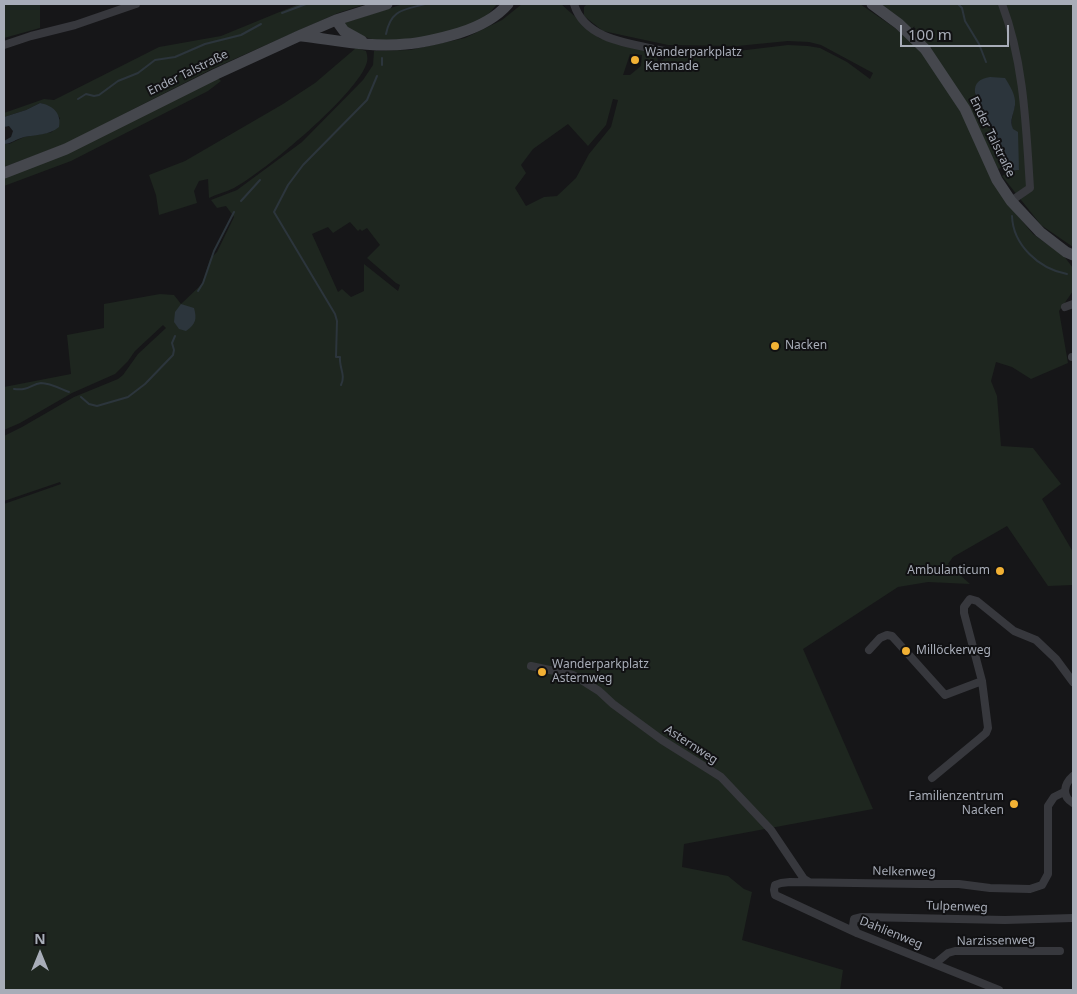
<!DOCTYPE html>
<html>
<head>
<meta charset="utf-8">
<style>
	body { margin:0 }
	#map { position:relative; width:1077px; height:994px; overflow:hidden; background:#161618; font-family:"Noto Sans",sans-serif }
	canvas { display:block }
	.frame { position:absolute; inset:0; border:5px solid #a8adb8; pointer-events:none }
	.north { position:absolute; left:15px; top:929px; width:50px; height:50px; -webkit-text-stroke:4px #111113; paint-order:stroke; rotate:0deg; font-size:14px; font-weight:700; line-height:20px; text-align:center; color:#a8adb8 }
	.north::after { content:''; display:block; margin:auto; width:18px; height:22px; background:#a8adb8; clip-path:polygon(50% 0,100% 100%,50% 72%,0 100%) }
	.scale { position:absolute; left:900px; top:25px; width:109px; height:22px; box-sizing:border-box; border:2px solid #a8adb8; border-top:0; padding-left:6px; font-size:15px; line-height:18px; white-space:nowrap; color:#a8adb8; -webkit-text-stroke:4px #111113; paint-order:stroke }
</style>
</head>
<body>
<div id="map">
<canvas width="1077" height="994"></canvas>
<div class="frame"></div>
<div class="north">N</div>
<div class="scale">100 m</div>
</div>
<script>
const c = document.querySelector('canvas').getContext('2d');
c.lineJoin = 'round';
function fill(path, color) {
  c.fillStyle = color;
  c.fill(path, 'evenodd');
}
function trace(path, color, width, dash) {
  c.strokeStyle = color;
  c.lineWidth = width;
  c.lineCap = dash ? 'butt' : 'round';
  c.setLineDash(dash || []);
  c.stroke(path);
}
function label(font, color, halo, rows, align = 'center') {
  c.font = font + ' "Noto Sans",sans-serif';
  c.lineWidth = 4;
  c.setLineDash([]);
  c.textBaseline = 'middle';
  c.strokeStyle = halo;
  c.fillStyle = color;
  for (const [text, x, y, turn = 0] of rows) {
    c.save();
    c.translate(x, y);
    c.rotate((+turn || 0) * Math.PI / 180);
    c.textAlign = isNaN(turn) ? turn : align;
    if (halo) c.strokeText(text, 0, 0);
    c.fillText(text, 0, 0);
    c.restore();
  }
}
const green = new Path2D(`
	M4,4H40V28L4,38Z
	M299,4H366L338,13L212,69L65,144L4,167V144H9L24,137L52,132L60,118L44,104L40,103L26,110L4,117V113L44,99L54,100L159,47L221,36Z
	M403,4H497C493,10 487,15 481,20C458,34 389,47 365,37C357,34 349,28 341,24Z
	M522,4H561L599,38L657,53L658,63L671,54L738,51L788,45L808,46L820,48L847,62L870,79L873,73L821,45L809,42L788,41L737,46L668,45L603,31L584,16V7L587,4H860L895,28L922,52L961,112L1009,205L1033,234L1064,256L1073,268V291L1059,311L1068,363L1031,379L1012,367L996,362L991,381L997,396L1001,446L1033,448L1061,484L1042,499L1073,552V585L1048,586L1007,526L953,557L948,564L970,584L928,582L898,587L803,649L873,809L684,844L682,867L728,876L744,889L752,892L742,940L843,970L840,990H4V504L61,484L60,482L4,501V436L22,427L74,397L118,379L123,375L138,354L166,328L163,325L135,351L128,361L115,374L72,393L20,423L4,430V387L71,374L67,335L104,328V304L160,294L174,295L181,304L202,284L210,259L217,252L234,217L226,206L217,208L211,200L237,190L302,142L363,80L373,65L374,51L410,50L465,38L502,20ZM630,54L642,55L641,66L630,75H623ZM613,99L618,100L611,127L589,154L576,178L557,196L544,197L526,206L515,188L526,173L521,165L533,149L568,124L588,146L606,125ZM350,222L358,231L360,229L362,231L367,228L380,245L367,258L396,283L400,285L398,291L364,264V291L351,297L342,289L338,292L312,234L328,227L333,233Z
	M881,4H1073V247L1041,225L1002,176L1010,171L1019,170C1016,149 1007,126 1015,106L975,93L1003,149L1009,165L998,169L969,108Z
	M356,48L366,51C367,54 368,58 367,62C359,93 264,172 234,188C226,192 217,194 209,198L208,179L199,181L194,191L197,203L159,215L156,195L149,175L185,161L283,104L315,83Z
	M218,78L221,81L208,91L71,161L4,186V178Z`);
const water = new Path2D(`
	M990,77L1005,78C1010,86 1016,95 1015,105C1014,114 1009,120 1013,129L1018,132L1019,170L1010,171L1003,149L975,93C974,82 980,79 990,77Z
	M40,103C52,105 62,113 59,127C49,135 36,135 24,137C16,139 11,144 4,144V141L11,137L13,131L9,126L4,127V117L26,110Z
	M181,304L194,308C197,319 196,324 186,331L179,329L174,322L175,312Z`);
const stream = new Path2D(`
	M958,4L962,8L965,21L979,44L986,62
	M282,13L306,4
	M386,34C391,9 404,10 425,4
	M382,65V58
	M78,99L86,94L94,96L99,95L118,81L138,73L155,60L175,57L205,44L241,35L261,24
	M241,201L260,180
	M1012,216C1013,245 1039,269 1067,274
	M198,291L203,283L214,251L234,212
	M341,385C346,375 339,368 340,357H336L337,321L335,314L274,212L288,185L303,165L367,100L377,76
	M14,389C29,391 31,384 41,383C50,383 61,389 69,392
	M81,397L89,404L97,406L128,397L145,384L173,355L174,350L172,343L175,336`);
const minor = new Path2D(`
	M574,4C585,41 633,44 665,51
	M1002,4C1024,62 1026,126 1030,188L1011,201
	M4,45L31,36L75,25L136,4
	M1065,307L1073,304
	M1072,357H1073
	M869,650L880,638L887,635L892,636L945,695L982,681
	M531,666L573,675L580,679L599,691L613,704L662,740L721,777L771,830L804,879L809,882
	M1073,776C1064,784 1061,796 1073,803
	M932,778L979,739L986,733L988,728L982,681L964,613V607L970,599L977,601L1014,631L1036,640L1056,659L1073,682
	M857,933L853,926L854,919L862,917L1005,920L1073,918
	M936,963L948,953L955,951H1060
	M999,990L857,933L775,895L774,890L775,885L781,883L790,882L919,884H959L990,888L1030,889L1042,885L1048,874V806L1054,797L1064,792`);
const secondary = new Path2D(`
	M872,4L899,24L925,49L965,109L997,180L1011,201L1040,232L1066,252L1073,255
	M336,20L344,31L362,41
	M302,36C336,40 372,48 406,44C424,43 442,38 459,33C478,27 495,19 508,4
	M4,173L66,149L216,74L301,35L336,20L387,4`);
const markers = [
	[635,60,5,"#f2b134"],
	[775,346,5,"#f2b134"],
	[1000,571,5,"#f2b134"],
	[906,651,5,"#f2b134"],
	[542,672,5,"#f2b134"],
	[1014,804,5,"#f2b134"]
];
const poiNames = [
	["Wanderparkplatz",645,53],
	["Kemnade",645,67],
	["Nacken",785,346],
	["Ambulanticum",990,571,"right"],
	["Millöckerweg",916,651],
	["Wanderparkplatz",552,665],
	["Asternweg",552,679],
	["Familienzentrum",1004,797,"right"],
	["Nacken",1004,811,"right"]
];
const streetNames = [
	["Ender Talstraße",188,73,-26],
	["Ender Talstraße",992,137,64],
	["Asternweg",691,745,33],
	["Nelkenweg",904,872,1],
	["Tulpenweg",957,907,2],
	["Dahlienweg",891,933,22],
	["Narzissenweg",996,941,-1]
];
fill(green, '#1e261f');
fill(water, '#2c353c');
trace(stream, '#2c353c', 2);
trace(minor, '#37383d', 8);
trace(secondary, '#45474d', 11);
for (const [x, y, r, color] of markers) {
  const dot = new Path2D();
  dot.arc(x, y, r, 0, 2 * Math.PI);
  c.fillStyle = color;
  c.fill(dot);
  trace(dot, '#111113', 2);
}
label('12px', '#a8adb8', '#111113', poiNames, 'left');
label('12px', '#a8adb8', '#111113', streetNames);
</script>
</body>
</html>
